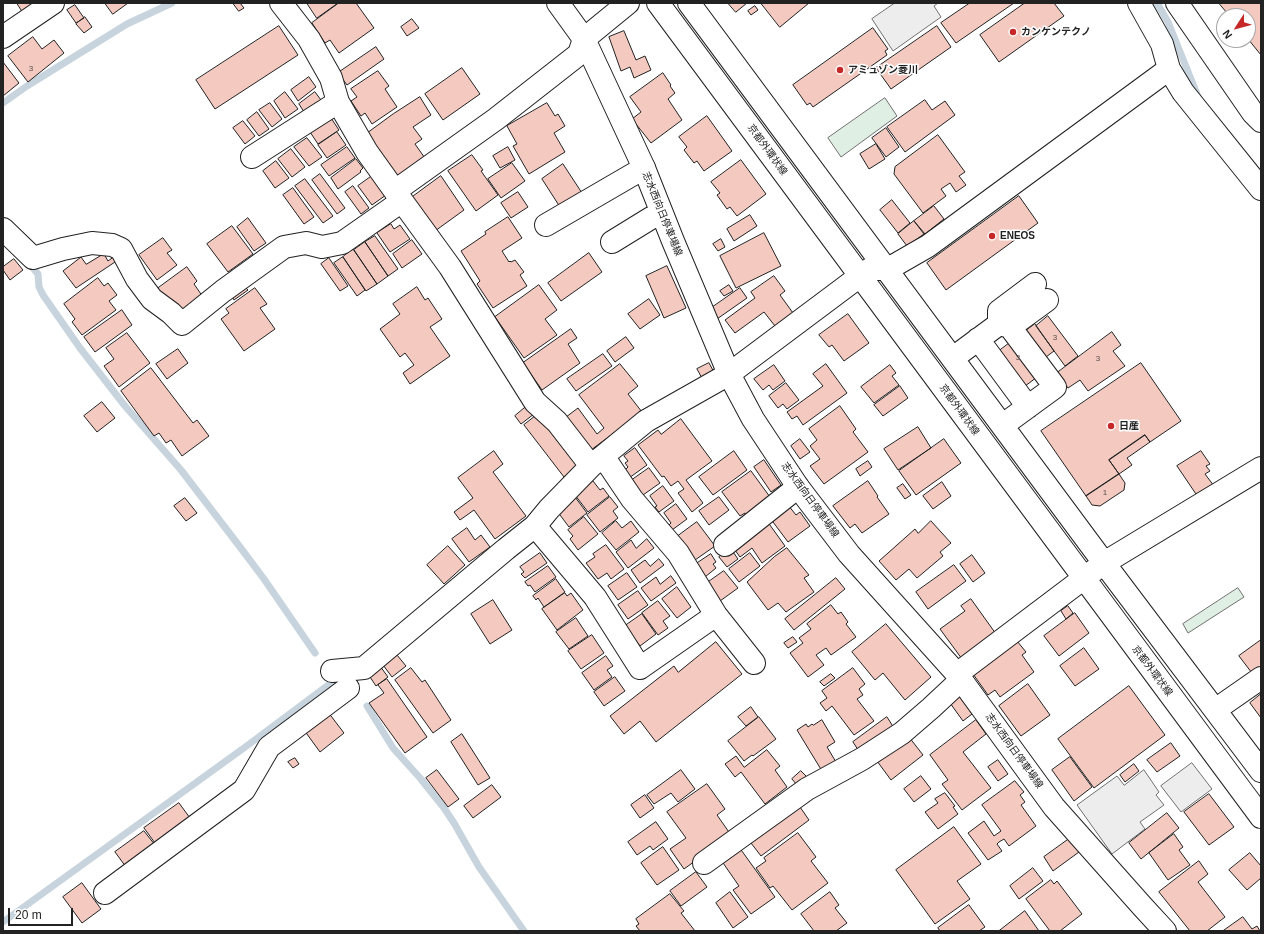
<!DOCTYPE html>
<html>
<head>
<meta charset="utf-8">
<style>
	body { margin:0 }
	#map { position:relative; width:1264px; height:934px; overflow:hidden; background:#fff; font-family:Arial,sans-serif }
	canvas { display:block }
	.frame { position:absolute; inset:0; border:4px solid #222; pointer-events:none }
	.north { position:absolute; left:1216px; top:8px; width:40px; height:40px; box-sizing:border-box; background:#fff; border:1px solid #a7a7a7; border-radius:50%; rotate:234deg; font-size:11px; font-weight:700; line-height:16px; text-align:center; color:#222 }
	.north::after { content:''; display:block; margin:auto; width:14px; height:18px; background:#c62828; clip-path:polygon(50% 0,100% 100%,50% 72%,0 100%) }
	.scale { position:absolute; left:8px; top:908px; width:65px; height:18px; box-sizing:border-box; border:2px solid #222; border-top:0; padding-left:5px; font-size:12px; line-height:14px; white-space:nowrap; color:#222; -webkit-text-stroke:3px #fff; paint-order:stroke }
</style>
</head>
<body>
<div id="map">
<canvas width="1264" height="934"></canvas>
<div class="frame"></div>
<div class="north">N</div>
<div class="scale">20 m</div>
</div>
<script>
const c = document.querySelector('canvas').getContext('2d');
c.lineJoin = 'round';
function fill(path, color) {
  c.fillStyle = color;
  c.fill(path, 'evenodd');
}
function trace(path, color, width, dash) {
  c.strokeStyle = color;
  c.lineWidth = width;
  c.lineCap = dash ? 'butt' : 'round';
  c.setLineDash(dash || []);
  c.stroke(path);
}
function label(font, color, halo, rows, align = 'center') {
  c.font = font + ' Arial,"Noto Sans JP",sans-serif';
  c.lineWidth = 3;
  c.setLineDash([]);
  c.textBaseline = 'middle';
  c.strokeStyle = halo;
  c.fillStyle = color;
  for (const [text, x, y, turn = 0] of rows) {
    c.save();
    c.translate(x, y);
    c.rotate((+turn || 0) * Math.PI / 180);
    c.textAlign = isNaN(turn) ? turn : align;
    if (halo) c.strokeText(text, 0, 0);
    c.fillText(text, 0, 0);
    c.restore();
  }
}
const green = new Path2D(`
	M885,98L897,116L841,157L828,138Z
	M1238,588L1244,597L1188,633L1183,624Z`);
const parking = new Path2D(`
	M895,3H938L934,6L941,17L893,51L872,19Z
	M1192,763L1212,789L1181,812L1161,786Z
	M1144,770L1159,792L1156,795L1164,805L1140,822L1145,829L1112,854L1077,805L1117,776L1124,785Z`);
const stream = new Path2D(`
	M1157,3L1168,22L1197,94
	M3,103L27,86L127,24L172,3
	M28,262L38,274L39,287L43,295L80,348L125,406L181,470L240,547L264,579L315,653
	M367,706L393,748L420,778L444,808L454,823L479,867L524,931
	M3,922L248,745L335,680`);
const building = new Path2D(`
	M17,3H40L24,14Z
	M105,3H128L113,14Z
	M233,3H240L244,8L239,11Z
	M307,3H338L317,18Z
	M339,3H356L374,28L339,53L330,40L325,43L312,23Z
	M728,3H747L736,12Z
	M761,3H809L780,27Z
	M970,3H1014L956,43L941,23Z
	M1025,3H1054L1064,16L999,62L980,35Z
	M1219,3H1261V55L1248,39V16H1230Z
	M75,5L84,18L76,23L67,10Z
	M755,6L758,10L751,15L748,11Z
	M85,17L92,27L84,33L76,24Z
	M412,19L419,28L407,36L401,27Z
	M279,26L298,55L215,109L196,80Z
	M937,26L951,47L891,89L876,68Z
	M873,28L888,49L885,51L887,55L813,107L810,103L807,105L793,85Z
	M624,31L636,60L645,56L651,70L634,78L630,67L621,71L609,37Z
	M33,37L42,49L54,40L64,53L28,82L8,56Z
	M376,47L384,59L347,85L338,73Z
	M3,62L19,83L3,96Z
	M462,68L480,94L443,120L425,94Z
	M378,71L389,86L385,89L397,107L372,124L365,113L361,116L351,101L357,97L351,89Z
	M663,73L671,85L670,86L675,93L668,99L682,120L651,143L632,119L641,112L630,97Z
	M309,77L316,87L298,101L291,90Z
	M285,92L298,109L285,118L274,101Z
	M315,92L321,100L304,112L299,104Z
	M420,97L431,115L413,127L422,139L415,144L427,161L400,179L367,133L393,114Z
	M925,100L932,110L945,101L955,115L905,152L887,127Z
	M270,103L282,119L272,127L259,110Z
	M547,103L555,116L558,114L565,126L554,133L565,152L529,174L513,146L517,144L507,126Z
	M257,112L269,129L259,136L247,120Z
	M707,116L732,151L704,171L697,161L694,163L684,150L687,147L679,137Z
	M331,118L339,130L318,144L310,132Z
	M243,121L255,136L245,144L233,128Z
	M886,128L899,147L886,157L872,138Z
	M337,132L346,145L327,158L318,145Z
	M938,135L965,172L959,176L966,185L956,192L950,183L941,189L946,196L923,213L894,174L895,167Z
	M307,138L322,157L309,166L294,147Z
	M876,144L885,159L869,169L860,154Z
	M347,147L355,158L329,176L321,165Z
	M508,147L515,160L500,168L493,156Z
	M291,149L305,167L292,177L278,159Z
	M472,155L483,170L481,171L498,195L476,211L448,171Z
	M356,159L363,168L360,171L361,172L338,189L331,178Z
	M741,160L766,194L737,216L730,207L727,209L717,195L720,193L711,182Z
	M276,161L289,178L275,188L263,171Z
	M512,163L525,181L501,198L488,179Z
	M563,164L582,193L560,207L542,179Z
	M320,174L345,208L337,214L312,180Z
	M372,176L386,195L372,205L358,186Z
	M441,176L464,210L435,231L411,198Z
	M305,179L333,216L323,223L295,186Z
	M353,186L369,208L361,214L345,192Z
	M293,188L314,217L304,224L283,195Z
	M518,192L528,207L511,218L501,203Z
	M1019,196L1038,223L946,290L927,263Z
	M892,200L910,223L898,233L880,210Z
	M934,206L944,219L925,234L914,221Z
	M750,215L757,226L734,241L727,229Z
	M508,217L522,238L502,251L509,262L510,261L511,262L515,260L524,272L520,275L527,286L493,308L477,284L480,281L461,251L486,234L485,232Z
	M248,218L266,243L254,251L237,227Z
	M914,221L924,234L907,246L898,234Z
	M391,224L394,229L400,225L410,239L390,252L377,233Z
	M232,226L253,254L228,272L207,244Z
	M764,233L781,266L736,288L720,256Z
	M375,236L398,269L388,276L365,242Z
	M163,238L172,250L167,253L177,265L157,280L139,255Z
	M721,239L725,247L718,251L713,244Z
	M412,240L422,254L402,268L393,254Z
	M365,242L388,276L377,284L354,250Z
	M353,249L377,284L366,291L343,257Z
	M589,253L602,272L561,301L548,283Z
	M104,254L108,261L115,256L118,260L76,288L63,271L81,257L86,264Z
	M343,257L365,290L357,296L334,263Z
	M329,258L348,286L340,291L321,264Z
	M14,259L23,270L10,280L3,270V267Z
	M667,266L686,308L664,318L646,276Z
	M187,267L197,281L194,284L203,297L183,312L174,301L169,305L157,289Z
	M774,276L785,291L780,295L793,313L775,326L764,312L735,333L725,320L755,298L751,292Z
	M98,278L104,286L108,283L117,295L109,301L116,310L82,335L72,322L75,319L64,304Z
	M539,285L557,310L545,319L557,335L524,358L495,317Z
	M729,285L733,291L724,296L720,291Z
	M244,286L248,290L234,300L231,295Z
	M417,287L425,300L428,298L442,319L430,327L450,356L410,384L403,373L414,365L405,353L400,357L380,329L400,314L393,304Z
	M255,288L267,304L260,308L275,329L244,351L221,319L229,313L226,309Z
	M740,288L747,298L717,319L710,309Z
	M649,299L660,315L640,329L628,314Z
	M122,310L132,325L95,352L84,337Z
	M848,314L869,343L844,361L832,345L829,347L819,335Z
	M1048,316L1078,356L1065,366L1036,326Z
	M1035,324L1054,351L1046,357L1052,366L1013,395L987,360Z
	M571,329L577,338L568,344L580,363L542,390L523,363Z
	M1112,332L1121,345L1113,351L1125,366L1088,391L1080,380L1068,388L1057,373Z
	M127,333L150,363L119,387L104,366L114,359L106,348Z
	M626,337L634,348L615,362L607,351Z
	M178,349L188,363L167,379L156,364Z
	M603,354L612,366L576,391L567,379Z
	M709,363L715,374L703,380L697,369Z
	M1141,363L1181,421L1150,442L1145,435L1109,460L1119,474L1086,496L1041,431Z
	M620,364L638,386L628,394L642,412L591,450L566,417L578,408L597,434L604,428L579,395Z
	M826,364L847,393L803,425L797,416L792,419L787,412L823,386L813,374Z
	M774,365L785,381L773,390L769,385L763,390L754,379Z
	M890,365L896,373L892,376L899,385L874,403L861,387Z
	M151,368L193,423L197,420L209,436L182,456L171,440L166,443L159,433L154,436L121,391Z
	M786,383L799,400L787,409L783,404L778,408L769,396Z
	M900,386L908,398L883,416L874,405Z
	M102,402L115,418L97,432L84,416Z
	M527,406L534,414L521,424L515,416Z
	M840,406L856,429L853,432L868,452L824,484L810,466L820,459L810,446L817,440L809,429Z
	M537,415L578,467L564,477L524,425Z
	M681,419L712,461L686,480L703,503L692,512L678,493L684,489L678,481L671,486L664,476L662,477L638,445L658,430L661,434Z
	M918,427L931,448L898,470L884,449Z
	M1145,435L1150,442L1127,458L1132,465L1119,474L1109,460Z
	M800,439L810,452L800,459L791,446Z
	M944,439L961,463L916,495L899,471Z
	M635,448L647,465L629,478L624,471L628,467L625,463L628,461L624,456Z
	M494,451L503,464L493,472L526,516L495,539L474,510L460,520L454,512L473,498L458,478Z
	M734,451L747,470L713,495L699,477Z
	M1201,451L1210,464L1206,466L1210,471L1205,474L1214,486L1198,497L1177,466Z
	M764,460L781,485L771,492L754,467Z
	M868,461L872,467L860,476L856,469Z
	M649,468L660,483L643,495L632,480Z
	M751,471L770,497L746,515L745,513L740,516L722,492Z
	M1119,474L1125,483L1124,490L1100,506L1092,505L1086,496Z
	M593,481L600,490L603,488L609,496L588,512L575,495Z
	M868,481L878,496L877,497L889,514L862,533L855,524L850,528L833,506Z
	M942,482L951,496L933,509L923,496Z
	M903,484L911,495L905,499L897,488Z
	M663,486L674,501L659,512L655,507L657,506L650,496Z
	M575,497L587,513L569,527L557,511Z
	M610,497L618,507L613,511L618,518L600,532L587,515Z
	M719,497L729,510L709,525L699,511Z
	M185,498L197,513L186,521L174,506Z
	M676,504L687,519L672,530L669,525L671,523L664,513Z
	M788,505L796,515L800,512L810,526L788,542L770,518Z
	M584,517L598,534L578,550L570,539L573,536L568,530Z
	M616,521L622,528L631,521L639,532L616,550L602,533Z
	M767,521L785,546L762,563L752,548L740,557L732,546Z
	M931,521L951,543L940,552L943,556L917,578L909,569L896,580L879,561L915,529L918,533Z
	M697,522L715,546L695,560L678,536Z
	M467,528L475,540L481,535L490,547L469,562L452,539Z
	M647,539L654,548L628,568L616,552L631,540L636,548Z
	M606,545L624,569L611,579L607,573L598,579L586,563L595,557L593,554Z
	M448,546L465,565L444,584L427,565Z
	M787,548L809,575L804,578L814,592L786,612L778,603L768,610L747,582L774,557Z
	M731,549L738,559L727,567L719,557Z
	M540,553L547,563L525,578L521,574L524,572L520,567Z
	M750,553L760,566L739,582L729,569Z
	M711,554L716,562L713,564L716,568L705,577L696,564Z
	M972,555L985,573L973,582L960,564Z
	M659,559L664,565L640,583L631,570L645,560L650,566Z
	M954,565L966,581L928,609L916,592Z
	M548,566L556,577L535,592L530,585L528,586L525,582Z
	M724,571L738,588L720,601L707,583Z
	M627,573L637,587L618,600L608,586Z
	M671,576L676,583L651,601L641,588L656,577L660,584Z
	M836,578L845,589L794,630L785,619Z
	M556,579L565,592L544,607L538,598L536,600L533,596Z
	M677,587L691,607L677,618L662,599Z
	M638,591L648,605L628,619L618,605Z
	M565,593L567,596L571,593L583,610L557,630L542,609Z
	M971,599L996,634L962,659L940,629L965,611L961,606Z
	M493,600L512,630L490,644L471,614Z
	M658,601L670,616L663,621L668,628L658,635L642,613Z
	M831,605L838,614L841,612L848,622L846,624L856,637L831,655L826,648L816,655L824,665L808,677L790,653L803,643L799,638L811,629L807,624Z
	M1068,606L1073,613L1066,619L1061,611Z
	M1075,613L1089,633L1059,656L1044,636Z
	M642,614L656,634L640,646L625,626Z
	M576,618L588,636L569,649L556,632Z
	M886,624L931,677L905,700L883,673L875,680L852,652Z
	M592,635L604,653L581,669L568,651Z
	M793,637L797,642L788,648L784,643Z
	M1261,640V685L1239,656Z
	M1017,641L1026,652L1022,655L1034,672L1000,697L995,690L988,695L973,674Z
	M716,642L742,674L656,742L640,721L624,734L610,716L674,666L678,672Z
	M1084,648L1099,669L1075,686L1060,666Z
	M397,655L406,666L392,677L383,665Z
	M606,656L613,666L607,670L612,677L594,690L582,673Z
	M380,666L388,677L376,686L368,674Z
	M411,668L422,682L425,680L451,720L433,733L395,680Z
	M853,668L865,684L859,689L863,695L857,699L874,721L854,735L832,706L826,711L820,703L827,698L822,691Z
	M831,674L835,678L824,686L820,682Z
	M615,677L625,691L604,706L594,692Z
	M387,679L427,737L405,753L369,703L384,693L378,685Z
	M1028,684L1050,715L1021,736L999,706Z
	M1129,686L1165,735L1094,788L1058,739Z
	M1261,694V718L1250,703Z
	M959,696L972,714L963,721L950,703Z
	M751,707L758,717L746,726L738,717Z
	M328,712L344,733L320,752L304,730Z
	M759,717L776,739L753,756L752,755L744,761L728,741Z
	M887,717L894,728L860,753L853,742Z
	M822,720L835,742L827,747L836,762L822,771L797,730L806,724L808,727L812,724L813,725Z
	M976,720L986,734L963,752L991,788L962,810L942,784L948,780L930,755Z
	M462,734L490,778L478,785L451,742Z
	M909,737L923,755L891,780L877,761Z
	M1171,743L1180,756L1157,772L1147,760Z
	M767,750L780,766L775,770L787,787L765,804L741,772L735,777L725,764L736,756L744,767Z
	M1070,757L1092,787L1074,801L1052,770Z
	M295,758L299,764L293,768L288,762Z
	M998,760L1008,774L998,781L988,767Z
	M1134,764L1139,771L1125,782L1120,775Z
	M437,770L459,799L448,807L426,778Z
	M681,770L695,789L678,802L671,793L654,804L647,795Z
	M801,771L808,778L797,785L792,779Z
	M921,776L931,789L914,802L904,789Z
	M1015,781L1024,792L1020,795L1025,802L1021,805L1036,826L1009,846L1004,839L999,842L997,844L1002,851L988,860L968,833L984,821L994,836L1001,831L982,805Z
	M707,784L725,809L717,815L731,835L684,869L670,849L686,838L667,812Z
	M492,785L501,797L473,818L464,806Z
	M945,793L955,806L953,807L958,814L938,829L925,812L938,803L935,799Z
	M1209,794L1234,827L1209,845L1184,812Z
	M645,795L654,808L640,818L631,805Z
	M179,803L190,818L155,843L144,828Z
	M800,807L809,820L761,856L751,843Z
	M1167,813L1179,828L1141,859L1129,843Z
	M656,822L668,839L653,850L650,846L637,855L628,842Z
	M954,827L981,864L957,881L970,899L935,924L896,870Z
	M144,831L155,845L126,867L115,852Z
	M798,833L816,857L811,861L828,883L792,910L773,886L770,888L756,868L766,861L764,858Z
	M1174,834L1183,847L1179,850L1190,865L1168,880L1149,853Z
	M1069,839L1079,852L1053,871L1044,857Z
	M663,847L679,870L657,885L641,863Z
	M739,847L775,897L751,914L733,890L739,886L721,860Z
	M1250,853L1261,866V878L1247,890L1229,870Z
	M1199,861L1208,874L1198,882L1225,917L1207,931H1190L1159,892Z
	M1033,868L1043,881L1019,899L1010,886Z
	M696,872L707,887L681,906L670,891Z
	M1051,880L1054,884L1057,881L1082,914L1060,931H1050L1026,899Z
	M82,883L101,909L82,923L63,897Z
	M730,892L748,917L733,928L716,903Z
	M830,892L839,905L835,908L847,923L836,931H814L801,914Z
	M670,894L684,911L681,913L695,931H640L636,926L639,924L636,919Z
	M969,905L985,927L979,931H940L938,928Z
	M1025,911L1039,931H999Z
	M1243,917L1252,929L1257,926L1260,931H1223Z`);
const minor = new Path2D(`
	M281,3L309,39L331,78L338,102L367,152L402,201L450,267L535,402L557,422L591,466
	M658,3L1261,817
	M689,3L1104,563L1261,771
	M1139,3L1162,44L1169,69L1183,92L1261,189
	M1177,3L1253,113L1261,121
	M3,37L53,3
	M252,157L338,102
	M395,191L496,119L579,54L584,39L628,3
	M546,225L644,168
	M3,229L33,258L63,249L92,243L112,245L121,249L137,279L152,299L171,313L182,324L223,291L284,247L306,243L322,247L342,243L402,201
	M612,242L651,218L662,215
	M999,324V311L1035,284
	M1010,327L1047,300
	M978,339L1028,407
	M953,358L999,324L1010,327L1055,387L1003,425
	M535,526L595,597L640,668L716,615L678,553L632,499L603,456
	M725,545L798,487
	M716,615L754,663
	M332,671L364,668L506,549L535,526L549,509L591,466L646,421L729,374L860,276L870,269H888L928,246L1169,69
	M957,674L1104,563L1261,468
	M1215,710L1261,678
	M704,863L807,789L862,759L902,733L931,708L961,680
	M105,893L244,790L269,747L348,688`);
const major = new Path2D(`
	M558,3L584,39L644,168L673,241L729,374L753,419L798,487L849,554L957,674L1054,807L1142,906L1165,931`);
const markers = [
	[1013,32,4,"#c62828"],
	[840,70,4,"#c62828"],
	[992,236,4,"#c62828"],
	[1111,426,4,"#c62828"]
];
const numberNames = [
	["3",31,69],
	["3",1055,338],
	["3",1018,358],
	["3",1098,359],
	["1",1105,493]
];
const poiNames = [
	["カンケンテクノ",1021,32],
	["アミュゾン菱川",848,70],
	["ENEOS",1000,236],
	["日産",1119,426]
];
const streetNames = [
	["京都外環状線",767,150,54],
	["志水西向日停車場線",662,214,68],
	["京都外環状線",959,410,54],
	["志水西向日停車場線",810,500,54],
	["京都外環状線",1152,671,53],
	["志水西向日停車場線",1014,751,54]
];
fill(green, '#e0efe3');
trace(green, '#6f6f6f', 1);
fill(parking, '#ededed');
trace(parking, '#6f6f6f', 1);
trace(stream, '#c7d3dd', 7);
fill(building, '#f3c9c0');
trace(building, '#222', 1);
trace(minor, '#222', 24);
trace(major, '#222', 24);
trace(minor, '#fff', 22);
trace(major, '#fff', 22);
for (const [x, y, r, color] of markers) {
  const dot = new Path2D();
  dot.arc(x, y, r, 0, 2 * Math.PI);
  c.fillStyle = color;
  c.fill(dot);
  trace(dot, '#fff', 1.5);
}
label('8px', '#564c4a', null, numberNames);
label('bold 10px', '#222', '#fff', poiNames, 'left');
label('10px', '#222', '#fff', streetNames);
</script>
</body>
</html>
